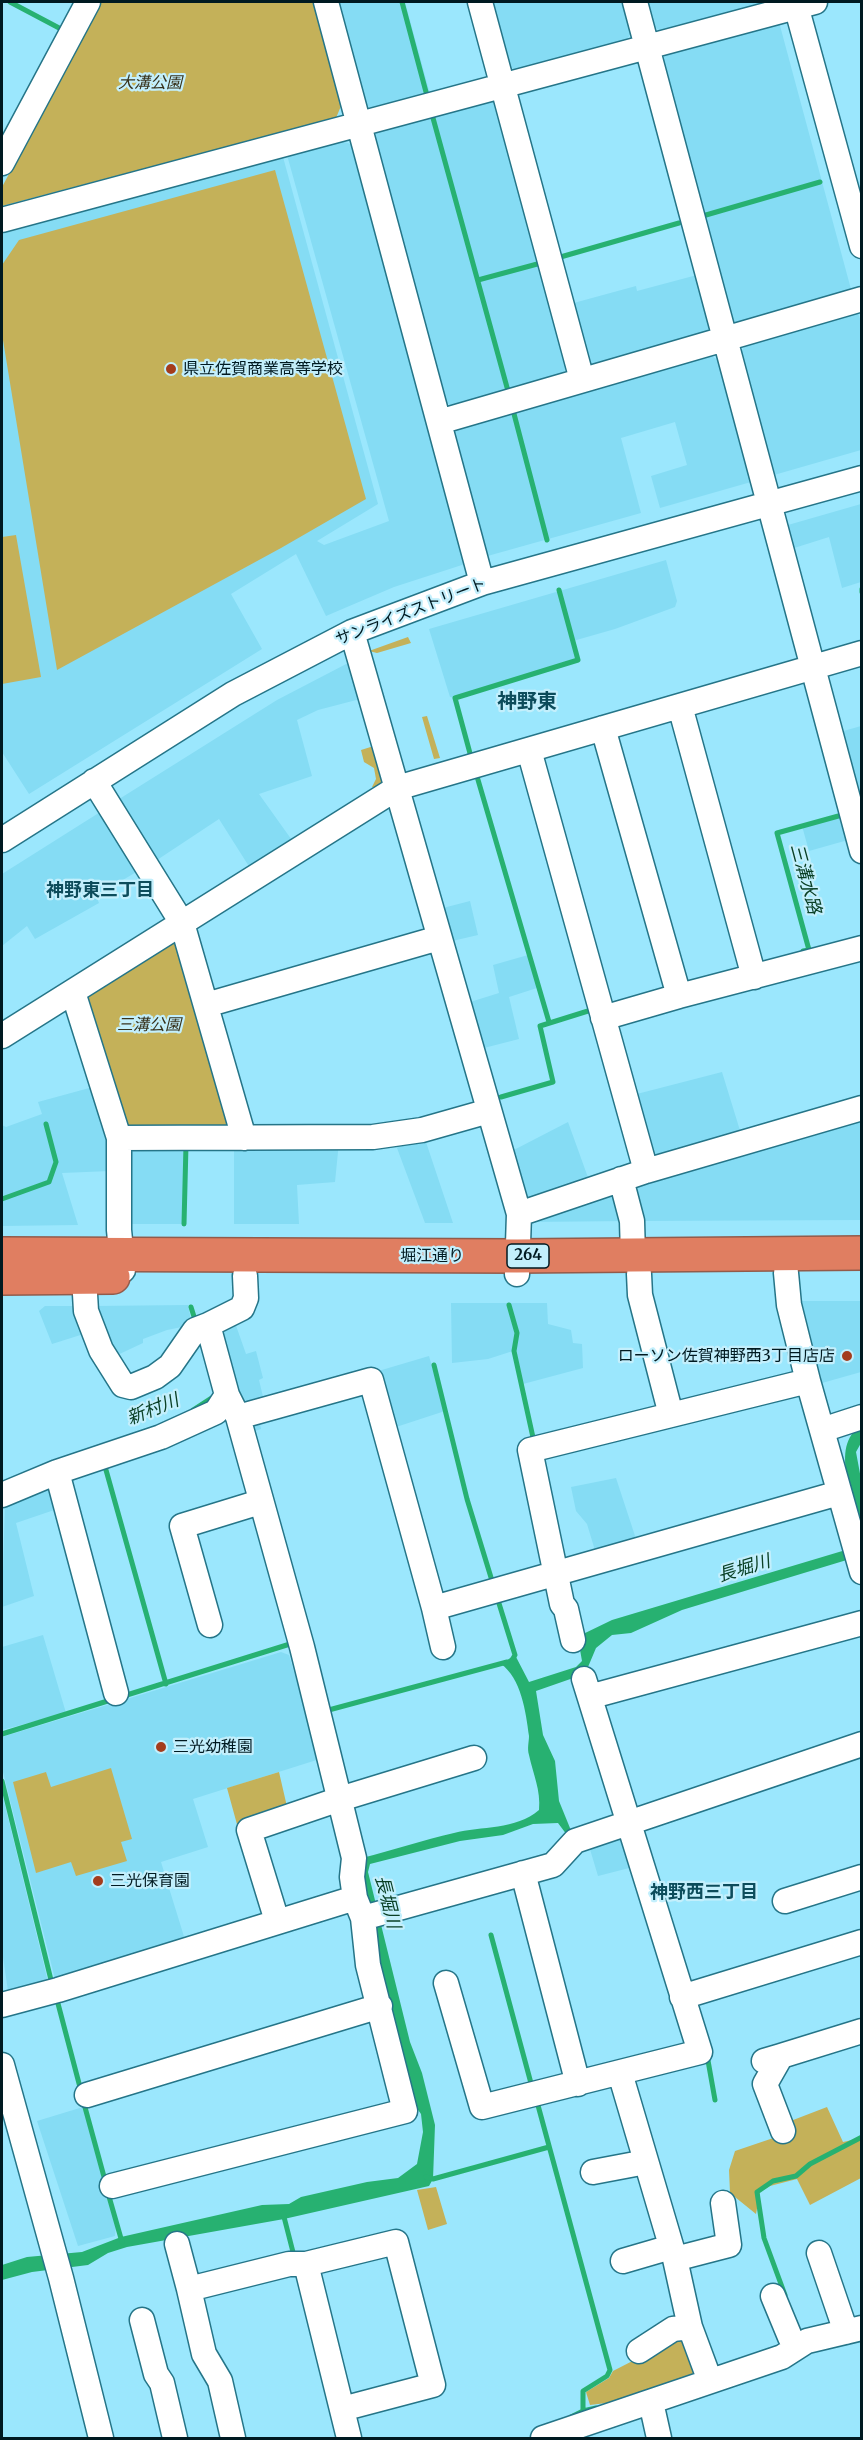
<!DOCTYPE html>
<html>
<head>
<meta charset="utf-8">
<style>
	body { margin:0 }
	#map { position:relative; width:863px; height:2440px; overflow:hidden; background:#9be7fd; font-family:Merriweather,serif }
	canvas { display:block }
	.frame { position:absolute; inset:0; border:3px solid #001a21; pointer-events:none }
</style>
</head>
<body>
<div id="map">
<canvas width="863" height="2440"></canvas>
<div class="frame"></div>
</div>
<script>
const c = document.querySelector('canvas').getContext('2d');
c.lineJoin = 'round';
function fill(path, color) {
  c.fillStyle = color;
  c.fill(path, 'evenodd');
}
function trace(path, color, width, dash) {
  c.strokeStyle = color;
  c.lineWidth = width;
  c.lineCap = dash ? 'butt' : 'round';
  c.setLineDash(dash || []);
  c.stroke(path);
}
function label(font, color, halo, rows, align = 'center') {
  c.font = font + ' Merriweather,"Noto Sans JP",serif';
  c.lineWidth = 4.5;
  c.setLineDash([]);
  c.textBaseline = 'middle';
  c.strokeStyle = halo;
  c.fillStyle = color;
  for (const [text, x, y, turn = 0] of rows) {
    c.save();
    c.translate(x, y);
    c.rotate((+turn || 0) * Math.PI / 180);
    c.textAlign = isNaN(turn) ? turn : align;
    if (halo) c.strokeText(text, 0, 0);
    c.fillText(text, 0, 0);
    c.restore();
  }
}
const built = new Path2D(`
	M335,2H405L430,94L373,109L362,103Z
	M488,2H624L632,32L626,41L516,70L506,66Z
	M645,2H770L661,31L652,26Z
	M779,22L852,293L741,326L730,319L661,62L667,52Z
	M490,100L499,106L568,365L561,376L453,407L443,400L372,139L379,130Z
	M341,141L354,145L465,564L394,587L326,616L296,554L231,594L262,649L29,794L2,752V234L283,157L378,504L317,541L324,545L389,521L287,155Z
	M697,275L711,325L705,335L597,367L585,361L570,304L636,286L637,291Z
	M858,313L862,324L861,450L774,475L769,471L739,354L746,345Z
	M710,355L721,362L751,482L660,508L651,476L687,465L675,422L621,438L641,513L484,557L452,436L460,424Z
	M861,504V582L842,588L829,537L791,549L786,529L788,525Z
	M666,560L677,601L675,607L615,629L573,641L578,660L455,698L450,697L429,629Z
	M350,662L364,698L318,710L297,720L312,776L259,794L294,843L250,868L219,819L154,862L116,801L277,700Z
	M861,726L862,809L840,732Z
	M105,809L143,868L96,896L99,903L35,939L27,926L2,946V874Z
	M842,815L848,840L809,851L802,826Z
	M470,901L478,935L448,942L439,909Z
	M528,955L537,988L509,997L519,1039L480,1049L467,1003L499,993L493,965Z
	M722,1072L742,1137L661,1161L650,1157L633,1095Z
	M93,1087L111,1139L110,1171L62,1173L78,1225L2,1226V1125L6,1127L42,1114L38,1102Z
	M861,1112V1220L636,1221L626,1183Z
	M568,1122L590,1183L533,1204L523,1198L508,1153Z
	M424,1136L453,1223H425L394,1140Z
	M339,1142L335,1182L297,1185L299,1224H234V1144Z
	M134,1144H186L184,1224H127L125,1151Z
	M619,1185L629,1221L526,1222Z
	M795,1301H861V1372L815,1385Z
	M547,1303L548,1324L571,1330L573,1343L582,1344L583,1368L523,1384L516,1350L488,1359L452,1363L451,1303Z
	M188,1305L192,1325L167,1330L143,1339V1343L111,1358L94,1306Z
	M45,1306H82L90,1332L52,1344L39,1311Z
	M233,1317L246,1354L256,1351L263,1378L259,1380L265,1405L258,1415L261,1429L246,1434L213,1327Z
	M429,1356L445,1411L390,1429L375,1372Z
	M616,1478L638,1545L597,1557L587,1524L576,1511L571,1487Z
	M55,1480L63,1507L16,1523L34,1596L2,1607L5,1501Z
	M43,1635L66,1713L2,1730V1647Z
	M281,1652L289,1655L308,1719L323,1758L193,1799L208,1847L161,1862L186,1943L56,1983L2,1768V1737Z
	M2,1793L49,1986L9,1998L2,1950Z
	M627,1833L637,1866L598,1876L589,1846Z
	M83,2107L116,2226L115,2236L78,2246L37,2121Z`);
const green = new Path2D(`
	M101,2H313L341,106L336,118L2,206V187Z
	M275,170L366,499L281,548L57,670L2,334V265L19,240Z
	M16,535L41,677L2,684V537Z
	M408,637L411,643L377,653L369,651Z
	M427,716L440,758L434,759L422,717Z
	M377,745L386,775L380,788L372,787L376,779L374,768L364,762L361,750Z
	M174,939L183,944L229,1130L132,1133L122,1125L85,1006L92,990Z
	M111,1768L132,1839L121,1842L127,1861L76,1876L71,1862L36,1873L13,1782L46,1772L51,1787Z
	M279,1772L288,1811L238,1828L227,1788Z
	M827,2107L843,2142L861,2138V2178L810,2205L797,2179L770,2186L760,2192L756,2214L730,2193L729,2170L735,2151L791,2132L788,2122Z
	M436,2187L447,2224L428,2230L417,2190Z
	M687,2333L702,2370L623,2401L590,2405L586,2392L609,2378L613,2371Z`);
const water = new Path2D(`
	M861,1426V1443L856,1452L861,1479V1532C856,1502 828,1446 861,1426Z
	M849,1549L850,1559L682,1610L631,1633L612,1635L596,1648L588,1667L579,1676L536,1691L543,1735L555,1761L559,1801L572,1833L567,1835L558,1823L533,1824L503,1835L460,1841L370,1864L368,1872L410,2042L422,2073L435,2125L433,2179L429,2186L284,2219L127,2247L108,2253L88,2265L32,2272L2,2280V2265L27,2257L82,2252L121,2237L262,2205L289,2204L301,2197L367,2182L398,2178L417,2164L423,2132L421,2114L416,2107L400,2057L365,1898L362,1858C393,1850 423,1840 454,1833C481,1826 516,1830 539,1810C541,1790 533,1774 529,1755C527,1748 529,1742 529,1736C526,1712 521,1678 501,1664L515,1655L529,1682L576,1667L582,1661L579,1644L581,1635L612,1620Z`);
const stream = new Path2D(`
	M10,2L61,29
	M402,2L426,92
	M433,118L508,391
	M706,215L820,182
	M557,258L679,223
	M478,280L541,263
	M513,410L547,540
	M862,589V592
	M471,757L455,698L578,660L559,590
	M476,773L549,1022
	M803,951L809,950L777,833L842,815
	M501,1097L553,1082L540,1026L588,1011
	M2,1199L49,1182L56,1162L46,1124
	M184,1224L186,1145
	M509,1305L517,1333L514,1351L534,1442
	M191,1307L196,1323
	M434,1365L467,1499L493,1584
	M193,1410L213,1397
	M106,1470L166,1684
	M497,1597L515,1655L512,1660
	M325,1711L507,1662
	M2,1734L290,1644L292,1648
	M2,1781L52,1984
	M491,1935L532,2087
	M56,1996L81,2091
	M707,2055L715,2100
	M536,2098L610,2370L607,2376L583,2391V2411
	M83,2100L106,2184
	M426,2177L433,2179L549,2147
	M108,2193L122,2242
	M283,2213L294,2256
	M785,2295L764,2238L757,2192L773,2181L796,2176L810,2164L862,2137
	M571,2417L583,2411L596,2408`);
const minor = new Path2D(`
	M326,2L482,583
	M480,2L582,380
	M635,2L862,851
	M795,2L862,246
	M2,163L88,2
	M2,220L815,2
	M439,422L862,299
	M352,632L519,1214L517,1274
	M680,706L754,977
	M603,728L679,996
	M529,750L646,1171
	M94,781L182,923L244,1138
	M2,840L233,694L352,632L482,583L862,478
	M73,992L119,1138V1230L123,1270
	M206,1005L439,938
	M603,1018L679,996L862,948
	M2,1036L397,788L862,653
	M119,1138L373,1137L422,1130L489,1111
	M621,1179L632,1221L633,1255
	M519,1214L646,1171L862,1108
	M786,1273L789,1305L808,1381L862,1572
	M639,1274L640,1295L671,1415
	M84,1277L86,1311L101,1350L123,1385L131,1387L155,1377L170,1366L195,1330L208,1325
	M238,1417L371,1380L434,1608L839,1493
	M822,1430L862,1417
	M57,1472L116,1693
	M2,1495L57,1472L161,1437L216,1412L227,1395
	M434,1608L443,1647
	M210,1625L182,1526L260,1502
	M573,1640L566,1609L562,1604L530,1450L808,1381
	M600,1694L862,1623
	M523,1873L578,2084
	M785,1901L862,1877
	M363,1918L553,1865L575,1841L862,1744
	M277,1921L249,1830L340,1799L474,1758
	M446,1983L482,2107L700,2052L584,1679
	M682,1997L862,1942
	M2,2005L58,1990L355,1898
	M781,2056L862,2031
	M764,2061L781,2056L765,2084L783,2131
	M2,2065L61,2278L101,2438
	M620,2073L675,2259L690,2327L710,2381
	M87,2095L380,2006
	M593,2172L646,2162
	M112,2186L405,2111L368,1965L363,1918L355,1898L352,1877L354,1858L302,1647L238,1417L227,1395L208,1325L242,1308L246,1298L245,1276
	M177,2244L189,2289
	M819,2253L846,2332
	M675,2259L729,2245L723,2203
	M623,2261L671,2247
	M306,2264L349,2438
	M773,2296L790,2337L797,2347
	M142,2320L156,2374L162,2383L175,2438
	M639,2351L673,2329L690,2327
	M651,2402L659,2438
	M233,2438L220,2381L204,2354L189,2289L289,2264H306L396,2242L433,2385L342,2409
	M543,2438L782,2357L807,2341L862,2328`);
const highway = new Path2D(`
	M2,1254L517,1256L862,1253
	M2,1278L113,1277`);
const markers = [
	[171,369,6,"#a43c1c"],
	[847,1356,6,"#a43c1c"],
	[161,1747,6,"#a43c1c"],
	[98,1881,6,"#a43c1c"]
];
const shields = [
	[528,1256,42]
];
const shieldNames = [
	["264",528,1256]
];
const parkNames = [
	["大溝公園",150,83],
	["三溝公園",149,1025]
];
const poiNames = [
	["県立佐賀商業高等学校",183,369],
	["ローソン佐賀神野西3丁目店店",835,1356,"right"],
	["三光幼稚園",173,1747],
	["三光保育園",110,1881]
];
const streetNames = [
	["サンライズストリート",411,612,-21],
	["堀江通り",432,1256]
];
const waterNames = [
	["三溝水路",805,879,75],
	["新村川",153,1410,-22],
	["長堀川",744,1569,-17],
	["長堀川",387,1902,76]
];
const neighbourhoodNames = [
	["神野東三丁目",100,891],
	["神野西三丁目",704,1893]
];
const quarterNames = [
	["神野東",527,702]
];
fill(built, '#85dcf4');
fill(green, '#c4b159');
fill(water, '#27b171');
trace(stream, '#27b171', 5);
trace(minor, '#257588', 27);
trace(highway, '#925b4b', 36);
trace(minor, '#fff', 24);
trace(highway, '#e07e61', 33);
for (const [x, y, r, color] of markers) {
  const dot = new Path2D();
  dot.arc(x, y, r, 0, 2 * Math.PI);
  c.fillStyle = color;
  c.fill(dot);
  trace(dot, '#c3effc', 2);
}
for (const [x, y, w] of shields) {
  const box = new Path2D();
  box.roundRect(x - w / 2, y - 12, w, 24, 4.5);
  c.fillStyle = '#c3effc';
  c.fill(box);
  trace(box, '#001a21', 1.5);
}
label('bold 15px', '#001a21', null, shieldNames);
label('italic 16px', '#37321c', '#c3effc', parkNames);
label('16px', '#001a21', '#c3effc', poiNames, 'left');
label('16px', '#001a21', '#c3effc', streetNames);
label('italic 18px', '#0a4026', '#c3effc', waterNames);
label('bold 18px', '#0c4c5b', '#c3effc', neighbourhoodNames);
label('bold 20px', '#0c4c5b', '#c3effc', quarterNames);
</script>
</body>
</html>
